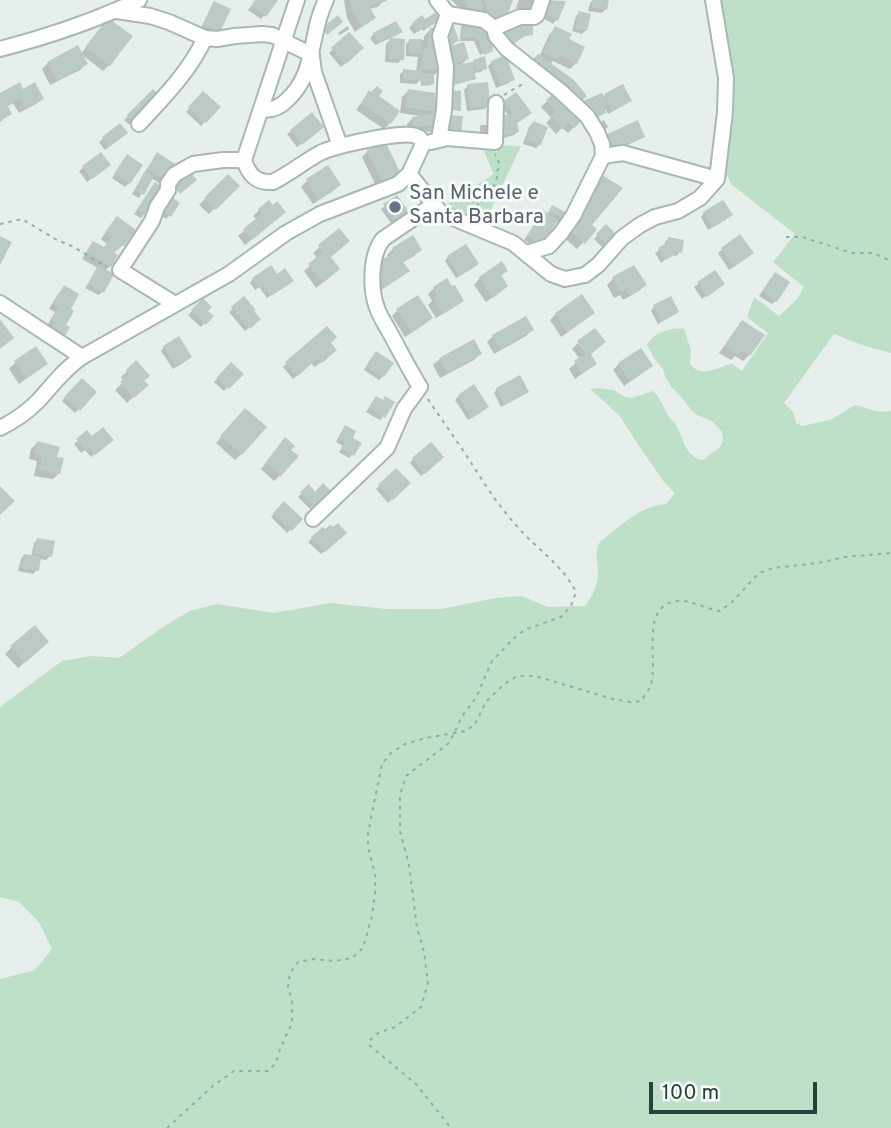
<!DOCTYPE html>
<html>
<head>
<meta charset="utf-8">
<style>
	body { margin:0 }
	#map { position:relative; width:891px; height:1128px; overflow:hidden; background:#e6efeb; font-family:Overpass,sans-serif }
	canvas { display:block }
	.scale { position:absolute; left:649px; top:1082px; width:168px; height:32px; box-sizing:border-box; border:4px solid #24423a; border-top:0; padding-left:9px; font-size:21px; line-height:24px; white-space:nowrap; color:#24423a; -webkit-text-stroke:5px #f7fbf9; paint-order:stroke }
</style>
</head>
<body>
<div id="map">
<canvas width="891" height="1128"></canvas>
<div class="scale">100 m</div>
</div>
<script>
const c = document.querySelector('canvas').getContext('2d');
c.lineJoin = 'round';
function fill(path, color) {
  c.fillStyle = color;
  c.fill(path, 'evenodd');
}
function trace(path, color, width, dash) {
  c.strokeStyle = color;
  c.lineWidth = width;
  c.lineCap = dash ? 'butt' : 'round';
  c.setLineDash(dash || []);
  c.stroke(path);
}
function label(font, color, halo, rows, align = 'center') {
  c.font = font + ' Overpass,sans-serif';
  c.lineWidth = 6;
  c.setLineDash([]);
  c.textBaseline = 'middle';
  c.strokeStyle = halo;
  c.fillStyle = color;
  for (const [text, x, y, turn = 0] of rows) {
    c.save();
    c.translate(x, y);
    c.rotate((+turn || 0) * Math.PI / 180);
    c.textAlign = isNaN(turn) ? turn : align;
    if (halo) c.strokeText(text, 0, 0);
    c.fillText(text, 0, 0);
    c.restore();
  }
}
const green = new Path2D(`
	M720,0H891V353L862,345L834,334L784,403L793,412L796,423L802,426L830,420L855,405C871,408 873,414 891,411V1128H0V979L35,970L52,949L39,922L19,902L0,897V707L62,661L91,656L119,658L166,625L190,611L217,604L274,613L331,603L386,609H441L495,598L522,596L548,607L585,606C592,597 597,587 598,575C599,563 593,552 600,542C622,525 638,507 666,504L675,493L664,482L639,446L619,415L590,389L599,388L613,390L625,397L632,398L653,391C660,397 663,406 667,414C670,419 675,423 677,427C684,440 686,458 703,460L720,447L723,440L722,432L712,421L697,415L692,411L678,393L672,388L665,376L663,369L654,358L647,345C653,333 671,327 684,329L691,350L690,364C702,379 716,367 732,364L742,371L768,333L747,317L754,297L779,316L797,299L804,287L773,262L795,234L732,185L725,172Z
	M481,145L521,146L484,224L453,212L447,204L494,174Z`);
const shadow = new Path2D(`
	M256,0H276L261,19L248,10Z
	M344,0H384L378,7L369,9L374,18L355,32L347,18Z
	M446,0H511L497,26L480,17L482,12L480,9L464,12L451,0Z
	M519,0H533L537,2L529,13L516,8Z
	M546,0L564,2L556,20L553,24L538,15Z
	M593,0H597L606,9L602,13L588,11L590,3Z
	M215,3L229,10L218,31L215,35L201,28L211,7Z
	M579,13L586,30L582,34L572,31L576,16Z
	M436,21L423,31L422,28L414,34L409,28L413,24Z
	M396,24L401,32L397,35L375,45L370,38L374,34Z
	M464,24L490,50L480,55L474,41H460L461,27Z
	M102,26L109,65L103,71L81,54L86,64L80,70L50,85L42,69L48,63L81,54Z
	M348,26L349,29L340,35L338,33Z
	M555,28L567,40L576,63L570,69L553,61L550,65L558,93L553,97L574,127L568,133L562,128L556,134L546,123L551,118L541,107L555,94L539,57L549,35Z
	M430,30L457,41L449,48L467,59L460,66L471,64L474,61L485,68L481,72L473,73L475,79L473,80V78L440,69L434,75H432L431,85L421,86V79L416,84L400,83V74L404,71L416,72L418,57L406,56V44L410,40H424V36Z
	M349,35L361,48L341,67L329,53Z
	M390,40L402,59L398,63L385,62L386,44Z
	M492,62L513,79L509,83L496,88L488,66Z
	M468,86L488,105L485,109L467,111L464,90Z
	M622,86L630,101L626,104L608,114L606,110L600,116L589,122L580,107L584,103L601,95L602,97Z
	M23,91L42,98L36,104L19,113L13,103L6,107L10,114L0,122V95Z
	M408,91L434,94L437,126L431,132L423,131L408,132L407,124L413,118L421,116L400,113L402,97Z
	M153,92L158,97L130,125L124,120Z
	M203,93L218,107L201,126L186,112Z
	M369,93L376,97L390,123L384,129L356,110Z
	M505,102L526,116L516,124L518,131L514,135L500,139L509,116L501,106Z
	M604,120L608,127L599,133L596,125Z
	M533,123L545,128L539,145L536,148L523,144L529,127Z
	M482,125H489V135L480,137V126Z
	M120,126L122,137L105,150L99,142Z
	M291,131H318L297,147L287,134Z
	M368,151L399,174L393,180L377,188L362,157Z
	M101,154L105,168L87,182L79,171Z
	M157,155L163,179L159,183L151,178L139,198L132,194L144,173Z
	M124,160L129,183L125,187L112,178Z
	M599,175L621,188L590,225L595,230L577,249L563,237L596,191L591,187Z
	M228,177L237,186L209,214L199,205Z
	M307,181L339,185L333,191L313,204L301,187Z
	M152,188L144,214L141,218L134,214Z
	M166,201L170,215L166,219L157,213Z
	M385,206L401,220L396,223L390,222L381,209Z
	M553,207L567,214L560,223L556,221L537,248L524,240L540,216L547,214Z
	M259,210L278,218L245,245L238,236L257,220L253,216Z
	M704,213L727,219L708,230L701,217Z
	M112,224L123,245L116,251L115,249L110,266L105,271L102,292L99,295L85,288L98,268L82,259L93,243L104,249L107,244L101,239Z
	M606,226L615,235L602,247L594,239Z
	M338,231L329,257L332,275L316,288L304,271L318,259L313,253Z
	M740,237L748,257L729,270L718,253Z
	M669,238L680,252L676,256L672,255L661,263L655,253L664,247L665,242Z
	M393,249L420,250L414,256L402,263L407,271L401,277L378,292L374,285L389,258L387,255Z
	M448,257L473,268L456,278L445,261Z
	M506,271L500,277V292L486,302L474,285L480,278Z
	M715,272L719,287L702,299L694,287Z
	M771,278L776,301L772,304L759,296Z
	M253,279L288,284L267,298L259,287L255,290L250,283Z
	M613,279L645,285L639,291L623,300L620,295L614,298L607,285Z
	M64,288V335L58,341L47,326L55,312L49,309L58,294Z
	M434,288L451,289L462,300L456,306L436,318L428,305L432,301L428,294Z
	M582,297L592,313L586,319L561,337L550,320L556,314Z
	M244,299L258,319L245,331L229,312Z
	M203,300L206,311L211,316L201,327L188,315Z
	M654,307L677,312L658,324L651,311Z
	M398,310L431,318L425,324L405,337L392,316Z
	M742,322L749,355L743,361L735,356L731,360L719,353Z
	M327,328L329,356L315,367L311,363L293,379L283,367Z
	M532,330L526,336L494,354L487,342L493,336Z
	M473,341L480,354L474,360L440,378L433,365L440,359Z
	M578,343L595,364L575,379L569,369L580,359L572,349Z
	M164,347L186,360L173,369L161,351Z
	M372,357L383,376L379,380L364,370Z
	M15,363L46,364L19,384L9,369Z
	M136,363L142,381L146,385L127,403L115,390L124,381L121,377Z
	M231,364L241,374L224,391L214,382Z
	M619,364L651,366L624,386L613,370Z
	M82,380L95,392L75,413L62,401Z
	M497,389L523,395L501,407L494,393Z
	M459,396L483,411L468,420L455,400Z
	M373,402L383,417L380,420L366,412Z
	M239,416L241,454L235,460L216,443Z
	M342,431L351,438L352,455L349,458L339,452L343,446L336,442Z
	M87,433L91,439L108,443L91,457L85,450L81,453L74,444Z
	M37,443L55,458L59,473L53,479L34,476L37,461L29,459L31,449Z
	M279,446L280,475L274,481L261,469Z
	M442,457L421,476L410,463L413,459Z
	M396,470L409,483L388,503L376,489Z
	M308,487L315,494L329,491L310,509L298,497Z
	M284,504L301,519L287,533L271,517Z
	M322,529L345,533L321,554L308,542Z
	M37,540L50,556L46,560L39,559L37,570L33,574L18,571L21,559L24,555L31,557L34,543Z
	M11,648H41L18,668L5,654Z`);
const building = new Path2D(`
	M255,0H278L266,17L251,6Z
	M350,0H387V1L369,6L376,18L362,27L352,11Z
	M463,0H480L484,6L478,15L462,13L469,5Z
	M483,0H513L505,21L499,17L495,20L486,10L487,5Z
	M545,0L566,1L558,21L541,11Z
	M593,0H609L607,10L591,7Z
	M214,1L231,9L220,32L203,24Z
	M438,11L442,18L428,28L426,26L418,32L412,23L422,15L425,19Z
	M579,11L591,14L587,31L575,28Z
	M338,15L343,22L327,35L322,28Z
	M108,18L133,36L110,66L85,47Z
	M452,20L459,41L444,46Z
	M396,21L403,32L379,42L373,33Z
	M464,22L486,27L491,32L493,51L485,55L477,38H462Z
	M510,24L533,25V35L525,36L509,47L498,33Z
	M555,26L572,34L569,39L585,47L577,64L560,55L557,59L543,53Z
	M439,27L442,70L421,69L423,53H409V39H422V52L427,48L430,28Z
	M349,32L364,48L346,64L331,48Z
	M390,38L405,39L404,60L388,59Z
	M464,42L469,59L448,65L444,48Z
	M78,45L88,64L57,81L47,62Z
	M538,54L574,80L587,96L578,104L529,63Z
	M506,55L515,80L500,85L491,61Z
	M485,56L487,69L476,71L473,60Z
	M473,62L476,79L450,86V66Z
	M403,69L422,71V74L434,73V84L422,85V81L403,80Z
	M20,82L23,89L35,82L44,99L25,109L20,98L7,105L12,114L0,121V93Z
	M488,82L490,106L470,108L467,84Z
	M623,84L632,101L612,111L604,94Z
	M377,86L383,91L379,96L400,111L391,124L361,103L369,90L371,92Z
	M153,89L161,97L134,123L127,115Z
	M408,89L436,93L435,98L441,99L439,127L430,125L413,127L412,117L432,114V111L405,107Z
	M447,90L461,91V111L447,110Z
	M203,91L221,107L206,123L188,107Z
	M516,92L532,113L519,122L516,117L519,132L503,136L498,117L513,113L504,101Z
	M602,93L608,104L603,107L606,113L593,119L583,101Z
	M553,94L562,104L564,103L583,119L575,128L569,123L563,129L550,116L556,111L546,100Z
	M312,112L324,127L302,145L290,130Z
	M446,115L463,116L461,136L444,134Z
	M638,120L645,137L608,154L601,137Z
	M533,121L548,127L541,145L526,140Z
	M120,123L128,133L109,147L102,137Z
	M385,141L401,174L383,183L367,150Z
	M101,152L111,165L92,179L82,166Z
	M157,152L175,164L165,180L147,169Z
	M127,154L143,165L130,184L114,174Z
	M328,165L341,185L319,200L306,179Z
	M188,169L197,180L180,194L171,182Z
	M145,171L154,176L144,195L135,190Z
	M599,173L623,188L592,225L597,229L585,244L568,230L601,184L596,180Z
	M228,174L240,186L216,210L204,198Z
	M155,182L164,189L146,216L137,209Z
	M169,195L180,203L171,217L160,209Z
	M397,195L407,209V216L401,220L394,219L383,204Z
	M269,200L273,205L277,201L286,212L252,240L243,229L262,214L258,209Z
	M723,200L733,215L712,227L703,212Z
	M552,205L569,214L566,221L549,211Z
	M543,210L558,220L542,245L527,236Z
	M117,216L136,230L124,246L121,244L114,253L118,255L111,267L86,252L93,241L104,247L112,237L105,232Z
	M606,224L617,235L607,245L596,234Z
	M339,228L350,241L331,257L340,269L323,283L308,264L323,252L318,245Z
	M740,234L754,253L734,267L721,248Z
	M413,235L422,250L403,262L410,271L385,287L379,279L380,261L395,252L392,248Z
	M0,236L12,242L0,265Z
	M668,237L684,240L682,253L675,251L676,254L665,260L658,248L667,243Z
	M466,244L479,264L460,276L447,256Z
	M502,261L508,271L501,275L508,286L493,298L479,277Z
	M98,265L114,274L104,293L88,284Z
	M271,265L277,274L285,268L294,281L271,296L264,285L259,288L252,278Z
	M634,265L647,285L630,296L626,290L621,293L612,277Z
	M715,270L725,284L707,297L697,282Z
	M775,272L790,282L777,302L762,292Z
	M447,278L452,286L455,285L464,301L443,314L433,297L438,295L433,287Z
	M64,285L79,294L71,309L74,311L66,325L70,327L65,336L51,328L54,321L52,319L59,306L54,303Z
	M582,294L595,313L567,332L555,313Z
	M418,295L433,318L412,332L396,309Z
	M244,296L256,310L254,311L261,319L250,329L231,307Z
	M671,296L679,312L662,322L653,305Z
	M203,298L212,307L208,311L214,316L206,325L191,310Z
	M526,316L534,330L500,349L492,335Z
	M0,319L14,338L0,349Z
	M742,320L765,335L750,356L741,350L738,355L724,346Z
	M327,326L337,337L331,343L337,350L322,363L318,358L298,376L285,362Z
	M595,328L606,342L591,354L597,364L582,374L574,361L586,353L577,341Z
	M179,336L192,357L177,367L163,346Z
	M474,339L482,354L447,373L439,358Z
	M36,346L48,364L26,379L14,361Z
	M641,348L653,366L630,382L618,363Z
	M376,351L394,363L384,377L366,366Z
	M136,360L150,376L144,381L149,385L134,398L120,382L129,374L126,370Z
	M231,362L244,374L229,389L217,377Z
	M520,375L529,392L505,405L496,388Z
	M82,378L97,392L80,411L64,397Z
	M474,384L489,407L472,418L458,395Z
	M376,396L383,400L385,396L395,402L385,418L369,407Z
	M245,408L267,427L242,455L220,436Z
	M345,425L356,431L353,438L362,443L354,456L341,448L345,442L338,438Z
	M103,427L114,440L95,455L89,448L86,450L76,439L87,430L92,436Z
	M285,437L295,446L291,450L299,456L281,476L266,462Z
	M37,441L60,447L57,457L64,458L60,474L39,470L42,456L34,454Z
	M431,442L444,457L425,474L412,458Z
	M396,468L411,483L393,500L378,485Z
	M323,483L331,491L315,507L300,492L309,484L315,492Z
	M0,486L15,501L0,515Z
	M284,501L303,519L292,531L273,513Z
	M338,523L347,533L325,552L311,537L323,527L325,529L330,525L333,527Z
	M37,538L55,541L52,557L34,554Z
	M24,554L41,557L39,571L21,568Z
	M35,625L49,642L25,663L10,646Z`);
const path = new Path2D(`
	M504,95L526,82
	M469,211C482,203 499,187 497,171C502,165 498,161 495,154
	M0,224L22,219L57,240L74,247L106,267
	M786,237H802L852,253H873L891,261
	M428,399C441,419 455,438 468,458C482,480 497,504 515,524C535,548 562,564 576,592L571,606L561,617L524,630L512,640L492,661L476,698L463,715L449,743L406,776L400,795V831L409,865L417,928L424,952L428,983L421,1007L395,1027L378,1033L370,1040L369,1045L416,1084L451,1128
	M167,1128L213,1086L234,1071H268L276,1063L280,1049L292,1023V1001L288,987L290,973L298,962L313,959L335,961L352,958L363,948L372,916L375,894V875L368,846V833L382,764L391,753L405,744L426,738L466,731L475,724L486,702L504,684L518,676H535L613,699L630,702L641,701C643,697 648,692 650,687C660,664 638,606 677,601C689,599 706,609 720,611L732,602L759,573L773,568L818,563L845,557L891,553`);
const minor = new Path2D(`
	M437,0L448,14L484,20L494,28L520,17H534L537,15L542,0
	M117,11L150,16L169,22L205,38L217,39L235,36L262,34L272,35L312,55
	M494,28L496,36L507,49L559,90L587,116L597,132L602,144L603,156L573,216L561,233L549,246L527,253
	M0,49C50,36 92,22 139,0
	M312,57L314,72L340,146
	M262,109C271,111 280,107 287,100C317,73 309,33 326,0
	M139,124C163,98 190,71 205,38
	M439,139L444,110L446,67L440,36L448,14
	M431,142L447,138L495,142L496,103
	M603,156L623,153L717,179
	M409,174L441,213L513,243L551,274L565,279L585,275L598,265L622,238L640,225L655,217L678,211L700,198L717,179L725,112L726,78L713,0
	M0,303L82,357
	M175,304L120,270L152,221L157,207L168,190V184L174,175L193,164L223,160H244
	M0,428C14,421 26,413 37,402C52,386 64,369 82,357L229,274L286,233L320,214L398,184L409,174L423,144C421,139 421,138 416,136C404,130 334,146 320,153C304,162 290,173 273,182C257,183 249,176 244,160L297,0
	M313,519L387,448L404,409L420,387C409,369 400,351 390,333C386,325 380,317 377,308C370,289 370,255 383,239L433,205`);
const markers = [
	[395,207,7,"#6b7280"]
];
const worshipNames = [
	["San Michele e",409,195],
	["Santa Barbara",409,219]
];
fill(green, '#bfe0c8');
fill(shadow, '#0003');
fill(building, '#bbcac4');
trace(minor, '#a8b8b2', 18);
trace(path, '#86b3a5', 2, [3.5, 5]);
trace(minor, '#fff', 14);
for (const [x, y, r, color] of markers) {
  const dot = new Path2D();
  dot.arc(x, y, r, 0, 2 * Math.PI);
  c.fillStyle = color;
  c.fill(dot);
  trace(dot, '#f7fbf9', 2.5);
}
label('21px', '#5b616d', '#f7fbf9', worshipNames, 'left');
</script>
</body>
</html>
